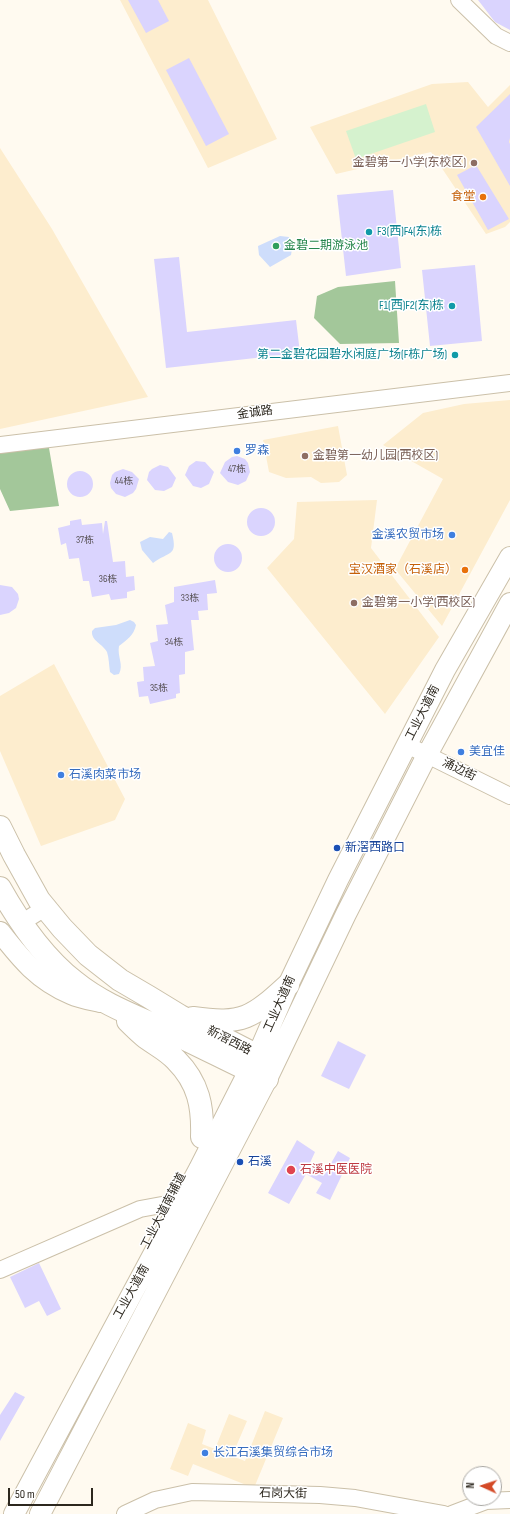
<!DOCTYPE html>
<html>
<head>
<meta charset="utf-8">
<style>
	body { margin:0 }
	#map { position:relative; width:510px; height:1514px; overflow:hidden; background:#fffaf0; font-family:"Sofia Sans Condensed",sans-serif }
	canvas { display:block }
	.north { position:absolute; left:462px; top:1466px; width:40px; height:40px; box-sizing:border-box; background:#fff; border:1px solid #aba9a5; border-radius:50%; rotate:273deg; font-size:11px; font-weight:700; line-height:16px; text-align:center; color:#2c271e }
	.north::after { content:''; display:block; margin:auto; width:14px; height:18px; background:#d44a27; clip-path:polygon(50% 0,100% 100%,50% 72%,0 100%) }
	.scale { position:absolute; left:8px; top:1488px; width:85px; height:18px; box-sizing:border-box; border:2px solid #2c271e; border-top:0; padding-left:5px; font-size:12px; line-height:14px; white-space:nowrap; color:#2c271e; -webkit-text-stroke:3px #fff; paint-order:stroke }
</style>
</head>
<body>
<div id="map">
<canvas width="510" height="1514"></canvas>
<div class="north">N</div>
<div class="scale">50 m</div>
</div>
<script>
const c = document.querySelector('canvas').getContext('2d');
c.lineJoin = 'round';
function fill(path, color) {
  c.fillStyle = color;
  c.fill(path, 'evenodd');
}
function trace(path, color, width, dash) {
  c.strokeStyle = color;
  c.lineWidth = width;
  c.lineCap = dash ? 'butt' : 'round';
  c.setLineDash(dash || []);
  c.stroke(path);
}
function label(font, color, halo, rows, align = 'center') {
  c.font = font + ' "Sofia Sans Condensed","Noto Sans SC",sans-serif';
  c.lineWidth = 3;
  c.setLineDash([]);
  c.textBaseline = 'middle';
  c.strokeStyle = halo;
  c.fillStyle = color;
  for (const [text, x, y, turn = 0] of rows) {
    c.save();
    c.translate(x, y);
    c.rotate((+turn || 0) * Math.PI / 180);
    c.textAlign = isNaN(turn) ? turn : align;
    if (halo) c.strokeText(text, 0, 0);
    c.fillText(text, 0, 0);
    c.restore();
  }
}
const built = new Path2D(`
	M120,0H208L277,139L208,168Z
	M468,82L488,107L510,85V222L505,227L486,234L431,152L336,174L310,127L432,84Z
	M0,148L52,229L148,397L0,429Z
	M510,400V500L442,626L395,569L443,479L383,445L423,413L464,404Z
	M338,426L347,475L339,482L321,483L311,477L286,478L269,472L263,440Z
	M377,500L371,548L439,637L385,714L267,568L294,539L297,502Z
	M54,664L125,799L115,820L41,846L0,751V696Z
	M265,1411L283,1418L254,1488L193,1464L188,1476L170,1469L188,1423L206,1430L202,1444L215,1449L229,1414L247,1421L232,1456L245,1461Z`);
const green = new Path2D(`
	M426,104L435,132L356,159L346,131Z`);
const forest = new Path2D(`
	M395,281L399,343L340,344L314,318L317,296L338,287Z
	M49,448L59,506L10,511L0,489V450Z`);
const water = new Path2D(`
	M280,236L289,237L292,249L291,255L270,267L259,255L258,246Z
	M169,532L172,533C178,557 169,551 153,563L142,550L140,542L150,537L163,539Z
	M130,620L134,622L136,625C134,635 127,640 119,646C117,656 124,665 119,674L114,675L110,672C109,666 109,658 107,652C103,644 91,641 92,631L95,628L116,625Z`);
const building = new Path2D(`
	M128,0H158L169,21L146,33Z
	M478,0H510V30L495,22Z
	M189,58L229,134L206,146L166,70Z
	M510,94V138L509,142L510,144V186L476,127Z
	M476,165L509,219L488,230L457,175Z
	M393,190L401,268L346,276L337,195Z
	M179,257L187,332L296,320L300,353L166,368L154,259Z
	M475,265L482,341L430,346L422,270Z
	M237,456L245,459L248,463L250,472L246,481L238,485L228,482L220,473L225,462L232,457Z
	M196,461L205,462L214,472L209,484L201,488L193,486L185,475L189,466Z
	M160,465L168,467L176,478L172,487L164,491L155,490L147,480L149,472L152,469Z
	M123,469L132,472L139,479L136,489L133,493L125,497L116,494L111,488L110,483L112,475L115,472Z
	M67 484a13 13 0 1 1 26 0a13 13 0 1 1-26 0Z
	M247 522a14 14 0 1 1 28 0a14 14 0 1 1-28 0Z
	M81,519L82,525L102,523L103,534L105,521H107L113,562L125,561L126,577L134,576L135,590L127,592V598L111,600L109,594L92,597L89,581H83L79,558L69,559L66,543L61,545L58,528L70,525V521Z
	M214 558a14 14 0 1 1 28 0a14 14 0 1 1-28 0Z
	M215,580L217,593L207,594L208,610L198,611L199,620H191L194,650L185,652V674L179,675L180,693L176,694V698L150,704L148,696L139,697L137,682L144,681L143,667L155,666L150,643L158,641L156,625L168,624L165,605L174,602V587Z
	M0,585L12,587L18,594L19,599L16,608L9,613L0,615Z
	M338,1041L366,1055L349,1089L321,1076Z
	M297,1140L315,1152L309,1165L325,1174L338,1151L350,1158L330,1200L316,1193L322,1183L306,1174L289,1204L268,1193Z
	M39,1263L61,1309L47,1316L39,1301L25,1308L10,1277Z
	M15,1392L25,1397L0,1441V1415Z`);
const minor = new Path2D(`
	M459,0L496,36L510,43
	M0,445L510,383
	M407,745L510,796
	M21,923L45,908
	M0,1270L140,1209L167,1204
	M125,1514L155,1500L192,1492L320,1495L355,1498L444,1514
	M452,1514L486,1501L510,1500`);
const major = new Path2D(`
	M0,932C21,959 38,980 71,994C80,998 91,1000 100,1002
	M14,1514L199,1169L262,1045L288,985L338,880L445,670L510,557
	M40,1514L267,1079L346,914L427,755L510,603`);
const highway = new Path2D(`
	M0,827L14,855L39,900L62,928L88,955L120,980L149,997L180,1016L256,1055L267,1079
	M0,888C19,922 43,957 75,982C102,1004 135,1016 166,1030C200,1046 233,1063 267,1079
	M193,1018C243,1025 252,1018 288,985
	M128,1021C133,1026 138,1031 144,1036C154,1044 167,1050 176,1060C199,1083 203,1107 202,1137`);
const markers = [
	[474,163,4,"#8d6e63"],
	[483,197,4,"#e8710a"],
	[369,232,4,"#0f9aa8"],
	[276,246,4,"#2e9e5b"],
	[452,306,4,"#0f9aa8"],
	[455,355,4,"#0f9aa8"],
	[237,451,4,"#3f7fe0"],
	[305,456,4,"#8d6e63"],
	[452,535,4,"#3f7fe0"],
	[465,570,4,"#e8710a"],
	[354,603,4,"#8d6e63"],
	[461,752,4,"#3f7fe0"],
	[61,775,4,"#3f7fe0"],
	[337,848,4,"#1a4fb4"],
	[240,1162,4,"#1a4fb4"],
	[291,1170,5,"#e0444e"],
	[205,1453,4,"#3f7fe0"]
];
const numberNames = [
	["47栋",237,469],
	["44栋",124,481],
	["37栋",85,540],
	["36栋",108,579],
	["33栋",190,598],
	["34栋",174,642],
	["35栋",159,688]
];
const educationNames = [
	["金碧第一小学(东校区)",466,163,"right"],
	["金碧第一幼儿园(西校区)",313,456],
	["金碧第一小学(西校区)",362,603]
];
const foodNames = [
	["食堂",475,197],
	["宝汉酒家（石溪店）",457,570]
];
const cultureNames = [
	["F3(西)F4(东)栋",377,232,"left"],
	["F1(西)F2(东)栋",444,306],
	["第二金碧花园碧水闲庭广场(F栋广场)",447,355]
];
const leisureNames = [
	["金碧二期游泳池",284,246]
];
const streetNames = [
	["金诚路",255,413,-8],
	["工业大道南",423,713,-63],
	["涌边街",459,770,26],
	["工业大道南",280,1004,-66],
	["新滘西路",229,1041,27],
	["工业大道南辅道",164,1211,-63],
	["工业大道南",132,1292,-61],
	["石岗大街",283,1494,1]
];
const shopNames = [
	["罗森",245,451],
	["金溪农贸市场",444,535,"right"],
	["美宜佳",469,752],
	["石溪肉菜市场",69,775],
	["长江石溪集贸综合市场",213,1453]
];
const transitNames = [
	["新滘西路口",345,848],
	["石溪",248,1162]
];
const healthNames = [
	["石溪中医医院",300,1170]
];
fill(built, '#fdedce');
fill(green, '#d5f2ce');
fill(forest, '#a3c79a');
fill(water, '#ceddfb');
fill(building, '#dad4fe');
trace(minor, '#cbc0a9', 18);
trace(major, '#cbc0a9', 22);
trace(highway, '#cbc0a9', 24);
trace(minor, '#fff', 16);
trace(major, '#fff', 20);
trace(highway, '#fff', 22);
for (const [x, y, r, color] of markers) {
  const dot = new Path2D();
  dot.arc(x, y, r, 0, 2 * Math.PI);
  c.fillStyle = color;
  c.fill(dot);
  trace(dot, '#fff', 1.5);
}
label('10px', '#585256', null, numberNames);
label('12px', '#785e54', '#fff', educationNames, 'left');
label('12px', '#c56008', '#fff', foodNames, 'right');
label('12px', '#0d838f', '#fff', cultureNames, 'right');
label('12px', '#27864d', '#fff', leisureNames, 'left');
label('12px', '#2c271e', '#fff', streetNames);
label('12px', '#366cbe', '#fff', shopNames, 'left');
label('12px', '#164399', '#fff', transitNames, 'left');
label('12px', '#be3a42', '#fff', healthNames, 'left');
</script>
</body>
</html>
